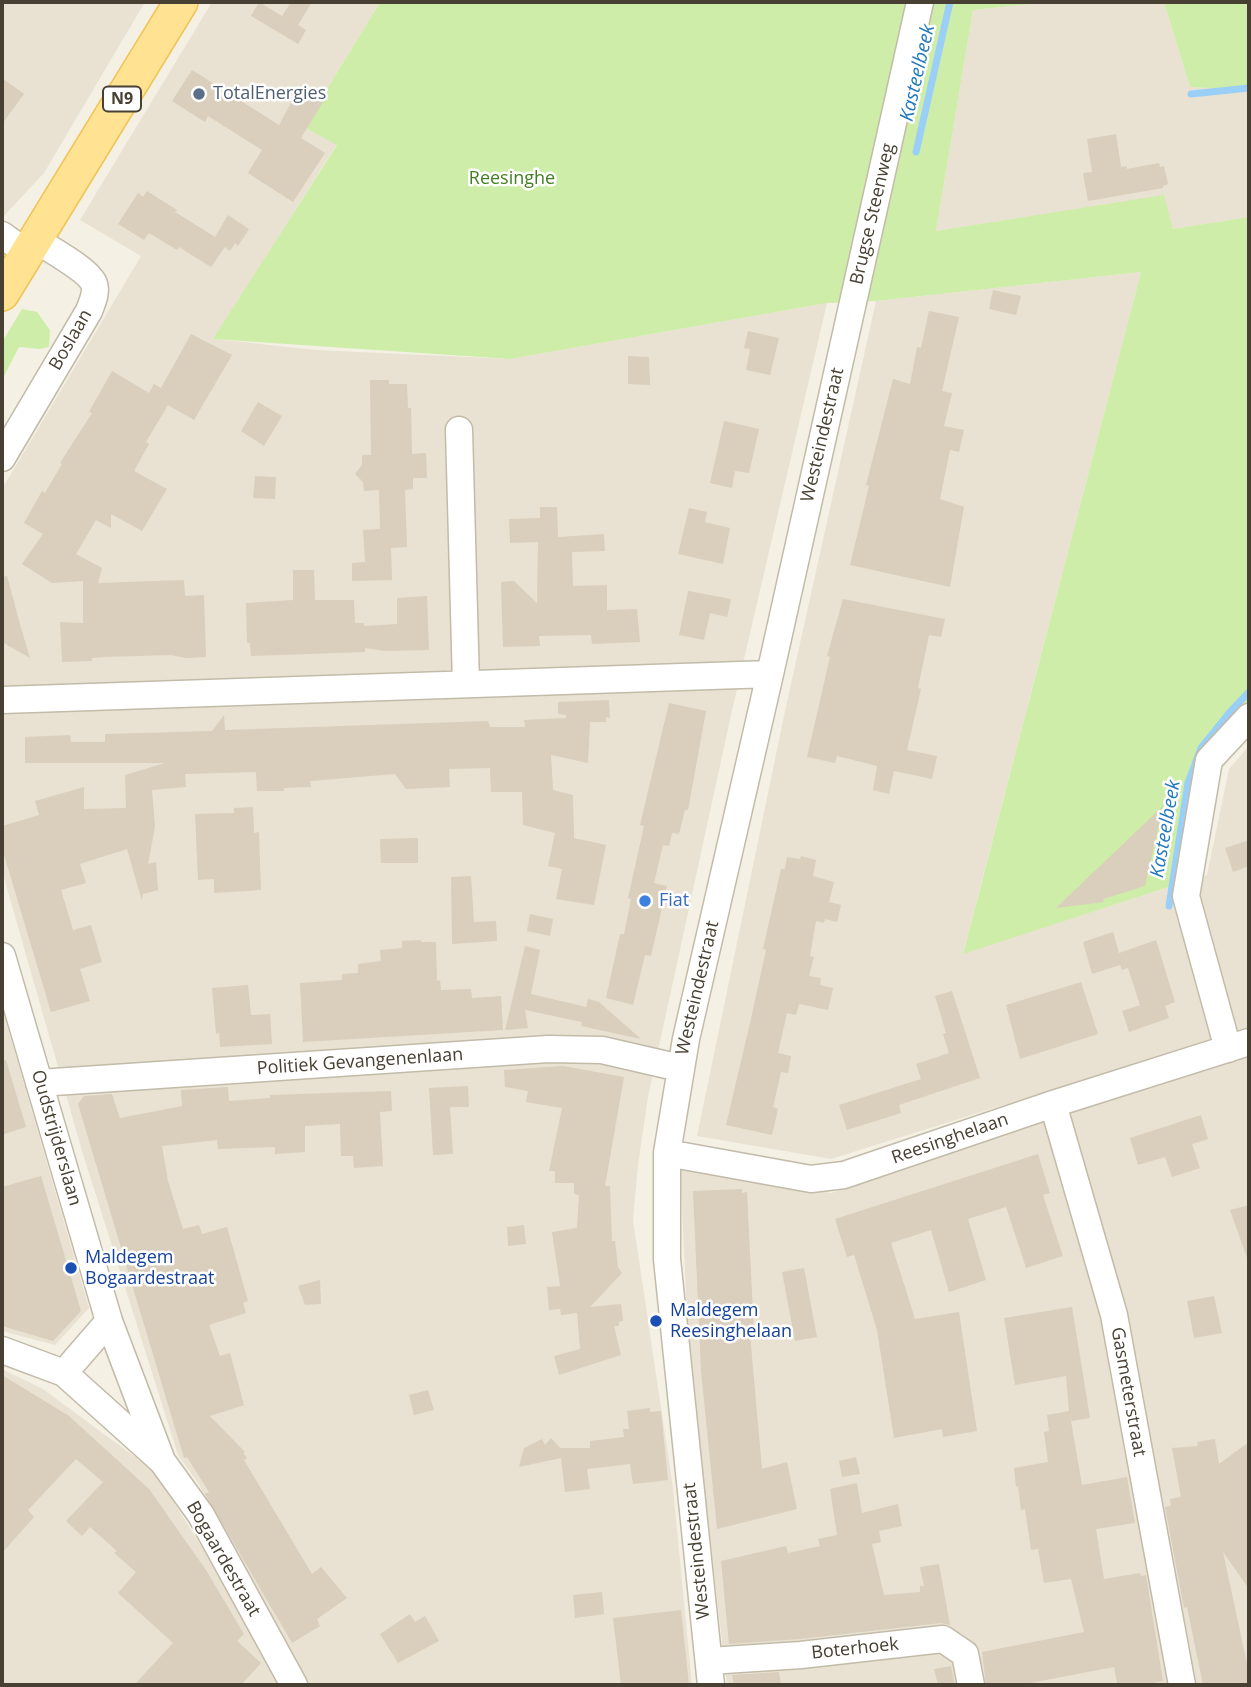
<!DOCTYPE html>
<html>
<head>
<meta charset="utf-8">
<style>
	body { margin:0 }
	#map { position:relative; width:1251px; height:1687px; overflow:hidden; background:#f4f0e4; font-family:"Open Sans",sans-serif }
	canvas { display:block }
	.frame { position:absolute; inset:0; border:4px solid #474033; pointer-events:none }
</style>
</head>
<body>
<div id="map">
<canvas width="1251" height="1687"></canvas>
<div class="frame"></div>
</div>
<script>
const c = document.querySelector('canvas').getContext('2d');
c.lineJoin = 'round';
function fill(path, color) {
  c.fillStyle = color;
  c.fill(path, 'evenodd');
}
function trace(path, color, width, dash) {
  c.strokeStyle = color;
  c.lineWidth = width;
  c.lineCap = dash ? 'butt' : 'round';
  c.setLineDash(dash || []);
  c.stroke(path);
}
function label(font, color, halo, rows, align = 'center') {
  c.font = font + ' "Open Sans",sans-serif';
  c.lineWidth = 5;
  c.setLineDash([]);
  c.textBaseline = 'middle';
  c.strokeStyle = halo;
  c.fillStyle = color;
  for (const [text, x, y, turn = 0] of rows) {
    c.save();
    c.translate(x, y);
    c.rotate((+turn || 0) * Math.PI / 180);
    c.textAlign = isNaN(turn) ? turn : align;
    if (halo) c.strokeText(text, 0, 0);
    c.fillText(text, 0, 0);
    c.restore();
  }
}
const residential = new Path2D(`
	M2,2H145L44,173L2,218Z
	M212,2H380L304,127L337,144L214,339L316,350L510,359L827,303L731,715L648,1097L638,1165L633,1220L673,1488L692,1685H307L198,1483L178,1455L82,1151L14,913L2,870V489L141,256L80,220Z
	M1050,2H1164L1190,87L1249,90V217L1173,229L1164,196L936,231L973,10Z
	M1141,272L963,953L1207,875L1229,769L1249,746V1028L831,1159L697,1136L785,711L876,301Z
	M2,1008L89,1308L55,1345L2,1331Z
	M1249,1053V1685H727L689,1354L680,1168L831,1193Z
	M2,1369L43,1389L154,1471L215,1568L281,1685H2Z`);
const green = new Path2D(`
	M380,2H1050L973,10L936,231L1164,195L1173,229L1249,217V703L1217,735L1181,883L963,954L1141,272L876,301L827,303L510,359L213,339L337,145L304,127Z
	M1164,2H1249V90L1190,87Z
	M22,309L37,312L50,330L49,347L40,349L19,347L2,380V342Z`);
const stream = new Path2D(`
	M1191,94L1249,88
	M916,152L950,2
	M1169,906L1188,783L1201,748L1230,712L1249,692`);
const building = new Path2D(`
	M259,2L282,16L291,2H312L298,25L306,30L298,44L251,16Z
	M192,70L279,125L299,88L323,102L301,138L325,153L293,202L248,173L262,150L208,116L205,122L172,101Z
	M2,78L24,94L2,124Z
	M1116,134L1121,167L1127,166V169L1159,163L1160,167L1164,166L1168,184L1163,186V188L1088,201L1083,173L1092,172L1087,139Z
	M147,191L177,210L175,212L215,237L228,215L249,229L238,246L235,243L230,251L225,247L211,267L179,247L177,250L149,233L144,240L118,224L138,193L143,197Z
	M993,290L1021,296L1016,315L989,309Z
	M929,311L959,317L942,391L952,393L944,426L964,430L959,452L950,450L940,499L964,507L950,587L850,565L869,486L866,485L893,379L910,384L917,347L921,348Z
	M748,331L779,338L770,375L746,370L750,349L744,348Z
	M191,334L232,355L194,420L168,405L146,442L149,444L134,471L167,489L142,531L111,514V528L96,520L76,554L102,568L98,583L184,580L185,596L204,595L206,657L186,658L171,655L105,657L92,658V661L62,662L60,622L83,623V581L52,583L22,564L43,534L24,523L42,491L45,493L62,464L60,463L92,413L89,412L112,371L149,393L154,384L161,388Z
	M628,356L649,357L650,385L628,384Z
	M370,380H389V384H407L408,408H411L412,454L426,453L427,478H413V489L405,490L407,547L391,548L392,580L352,581V563L365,562L363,530L380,529L379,490L364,491L363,482L355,474L362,465V455H371Z
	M258,402L282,416L264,446L241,431Z
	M724,421L759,429L749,473L735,471L732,488L710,483Z
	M255,476L276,477L275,499L253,498Z
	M540,507H557L558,537L604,534L605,551L572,552L573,586L607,585V610L637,609L640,642L592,644L591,635L539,636L540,646L503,647L501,582L514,581L537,603L538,542L510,543L509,519L540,518Z
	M689,508L707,512L705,522L730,528L723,564L678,554Z
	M293,570H314L315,600H354L355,623H364V626L397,624V598L427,596L429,650L385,651L365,648V652L251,656L250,643H247L246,603L293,600Z
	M7,576L21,628L30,658L2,642V577Z
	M688,591L731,599L727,617L710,613L704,640L679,635Z
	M843,599L945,619L941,637L929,635L918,688L921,689L907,750L937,756L932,779L894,771L889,794L873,790L877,766L837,756L835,763L807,757L830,657L827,656Z
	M609,700L610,718L606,717V722H590L588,763L551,755L553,790L573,795L574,838L606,845L594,905L556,899L562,869L548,866L555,833L523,825L522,792H491L490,768L449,769L450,787L406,789L395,774L310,781L311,787L284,788V791H257L256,772L185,774L186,787L152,790L155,827L148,864L156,862L158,890L143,894L142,901L127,849L80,864L86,883L61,890L73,930L91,925L102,962L80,969L90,1001L51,1012L2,848V826L39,815L35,801L84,787V809L126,808L125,775L165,763H25V737L70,735L71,742H105V734L212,731L224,715L225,730L488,721L490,727H525L524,720L566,718V715L558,714V702Z
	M669,703L706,711L688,810H685L679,834L672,833L669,846L663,845L654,883L667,886L651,956L645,955L633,1005L606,998L620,934H624L631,899L628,898L644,826L640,825Z
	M1163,806L1145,886L1103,899L1104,902L1056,908Z
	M253,807L254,833L259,832L261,890L214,893V879L198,880L195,814L234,813V808Z
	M418,838V863H381L380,839Z
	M1249,840V866L1233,872L1225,848Z
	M801,856L816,860L813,876L834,882L829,902L841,905L837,922L825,919L824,923L816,921L810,956L814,957L809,976L821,978L820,985L833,988L828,1010L799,1004L796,1015L787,1013L778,1053L791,1056L788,1073L781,1072L773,1107L778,1109L772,1135L726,1125L750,1023L766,950L763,949L781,869H785L787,857L800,859Z
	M471,876L474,922L496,921L497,941L452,944L451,877Z
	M530,914L553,919L550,936L527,931Z
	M1113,932L1119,953L1156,940L1175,1002L1165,1006L1169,1018L1129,1032L1122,1011L1140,1005L1128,968L1122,970L1120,965L1092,974L1083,942Z
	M421,940V942H436L437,981L440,980L441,990L471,989L472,998L501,996L503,1030L303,1042L300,983L342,980V974L358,973V964L381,961L380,950L402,948V941Z
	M525,946L540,950L531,994L586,1007L588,999L599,1002L641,1039L581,1026L582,1022L525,1010L528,1028L505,1030Z
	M1081,982L1098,1034L1020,1059L1006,1005Z
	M248,985L251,1015L270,1014L272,1044L220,1047L219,1033L216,1034L212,988Z
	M952,991L980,1078L899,1105L901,1113L847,1130L839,1105L921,1079L916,1064L949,1053L943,1034L946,1033L935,996Z
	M2,1060H6L26,1127L2,1135Z
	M563,1066L624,1077L605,1186H610L612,1241H615L618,1267L622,1273L590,1307L621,1304L623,1321L619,1322V1326H614L621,1355L559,1375L554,1356L580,1349L577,1313L561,1315L560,1309L549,1310L547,1287L560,1286L552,1232L577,1228L579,1195L574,1194V1183H555V1171H549L562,1108L526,1102L528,1091L505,1087L504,1070Z
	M468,1086L469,1107H450L453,1154L433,1155L429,1088Z
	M228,1087L229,1101L270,1098V1095L391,1091L392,1111L380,1112L383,1166L354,1168L353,1156H341L340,1124L305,1126V1152L275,1154V1147L218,1149L217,1140L162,1146L168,1181L183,1229L199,1225L202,1234L227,1227L248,1301L243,1303L246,1313L209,1325L220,1356L230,1353L244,1405L210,1416L245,1452L243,1453L247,1458L244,1460L312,1574L321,1567L347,1598L317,1619L320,1626L292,1643L205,1494L209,1492L204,1484L187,1457L184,1458L78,1104L84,1096L112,1094L120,1118L182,1106L181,1090Z
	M1201,1115L1208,1139L1192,1144L1200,1168L1172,1177L1165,1157L1138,1165L1130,1138Z
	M1038,1154L1050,1193L1043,1195L1063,1256L1026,1268L1006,1207L968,1219L986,1280L949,1292L931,1230L891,1243L915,1319L959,1312L977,1431L943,1437L942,1429L894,1438L877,1330L854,1255L847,1257L835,1219Z
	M41,1176L81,1311L53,1341L2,1326V1187Z
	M742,1189V1193L747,1192L754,1334H750L762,1469L787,1462L797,1509L717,1529L701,1371L693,1191Z
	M1249,1205V1258H1247L1230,1210Z
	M524,1225L526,1244L508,1246L507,1227Z
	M804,1268L817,1337L795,1341L782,1272Z
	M320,1280L321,1304L305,1305L298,1286Z
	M1214,1296L1222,1333L1194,1338L1187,1301Z
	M1072,1307L1090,1418L1071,1421L1082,1485L1127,1477L1135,1523L1096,1529L1104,1579L1140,1573L1141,1576L1146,1575L1163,1681L1142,1685L1117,1683L1114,1667L1020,1685H986L982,1652L1084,1632L1071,1579L1044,1583L1038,1549L1031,1550L1025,1509L1021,1510L1018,1486L1016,1487L1014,1468L1048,1462L1044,1432L1049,1431L1047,1415L1069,1411L1066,1376L1015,1385L1004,1318Z
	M2,1375L69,1416L149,1489L206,1570L244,1634L237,1641L261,1663L241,1685H134L173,1643L118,1593L136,1572L114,1553L117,1551L90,1527L82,1536L66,1521L103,1482L76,1459L28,1510L34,1517L2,1553Z
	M428,1390L434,1410L414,1415L409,1395Z
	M650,1408V1412L661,1411L668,1480L633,1484L630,1464L587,1469L590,1489L565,1492L561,1458L519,1467L524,1448L542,1439L545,1445L551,1438L560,1448H590V1441L624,1437L623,1429H629L627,1411Z
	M1215,1439L1219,1464L1249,1442V1589L1223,1552L1249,1673V1685H1203L1187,1607L1184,1608L1165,1507L1171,1506L1170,1499L1181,1497L1172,1448L1198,1446L1197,1442Z
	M856,1457L860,1474L842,1477L839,1461Z
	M857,1483L862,1513L898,1504L902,1526L879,1531L881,1542L872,1544L884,1595L920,1592V1586H924L920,1567L939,1564L950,1625L941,1623L800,1639L729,1644L721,1561L786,1546L788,1553L820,1546L818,1539L837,1535L830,1489Z
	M602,1592L604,1614L575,1618L573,1595Z
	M681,1610L689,1685H621L613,1618Z
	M410,1614L415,1622L425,1616L439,1641L398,1663L380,1634Z
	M951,1666L955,1685H938L934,1669Z
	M779,1672L781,1685H734L732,1675Z`);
const minor = new Path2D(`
	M2,235L27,253
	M459,430L466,684
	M2,458L89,311C92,303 97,292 94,284C89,270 49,249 36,240
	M2,700L770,674
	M2,956L109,1321L162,1461
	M1228,1049L1186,896L1209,760L1249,717
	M39,1083L548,1049L602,1050L680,1068
	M1053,1104L1114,1315L1182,1685
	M667,1153L811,1179L844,1175L1053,1104L1249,1042
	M2,1350L64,1373L162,1461L201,1515L294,1685
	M64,1373L109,1321
	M709,1661L801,1655L943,1639L965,1654L971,1685
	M711,1685L667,1259V1153L686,1039L770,674L920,2`);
const major = new Path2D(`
	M2,294L181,2`);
const markers = [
	[199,94,7,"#5c6f8a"],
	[645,901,7,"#3f7fe0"],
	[71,1268,7,"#1a4fb4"],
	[656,1321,7,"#1a4fb4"]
];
const shields = [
	[122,99,38]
];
const shieldNames = [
	["N9",122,99]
];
const serviceNames = [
	["TotalEnergies",213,94]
];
const parkNames = [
	["Reesinghe",512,179]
];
const streetNames = [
	["Brugse Steenweg",873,214,-77],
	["Boslaan",71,340,-60],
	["Westeindestraat",823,435,-77],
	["Westeindestraat",698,988,-77],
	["Politiek Gevangenenlaan",360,1062,-4],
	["Oudstrijderslaan",56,1138,74],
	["Reesinghelaan",950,1139,-19],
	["Gasmeterstraat",1128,1392,80],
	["Westeindestraat",697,1551,-96],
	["Bogaardestraat",223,1559,60],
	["Boterhoek",855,1649,-6]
];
const shopNames = [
	["Fiat",659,901]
];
const transitNames = [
	["Maldegem",85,1258],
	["Bogaardestraat",85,1279],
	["Maldegem",670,1311],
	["Reesinghelaan",670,1332]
];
const waterNames = [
	["Kasteelbeek",918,73,-77],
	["Kasteelbeek",1166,829,-80]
];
fill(residential, '#e9e2d2');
fill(green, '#cdeda8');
trace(stream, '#9ad0f8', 7);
fill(building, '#dacebc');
trace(minor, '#c3bba9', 29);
trace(major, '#f0c457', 36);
trace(minor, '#fff', 26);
trace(major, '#ffe292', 33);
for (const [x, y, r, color] of markers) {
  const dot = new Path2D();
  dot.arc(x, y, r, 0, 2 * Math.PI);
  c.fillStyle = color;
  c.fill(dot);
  trace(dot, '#fff', 2.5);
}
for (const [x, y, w] of shields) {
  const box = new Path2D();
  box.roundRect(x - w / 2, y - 12.5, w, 25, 5);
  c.fillStyle = '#fff';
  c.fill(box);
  trace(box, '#474033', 2);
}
label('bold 16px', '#474033', null, shieldNames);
label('18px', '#4e5e75', '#fff', serviceNames, 'left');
label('18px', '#437f21', '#fff', parkNames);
label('18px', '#474033', '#fff', streetNames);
label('18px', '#366cbe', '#fff', shopNames, 'left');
label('18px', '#164399', '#fff', transitNames, 'left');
label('italic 19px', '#2279be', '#fff', waterNames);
</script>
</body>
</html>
